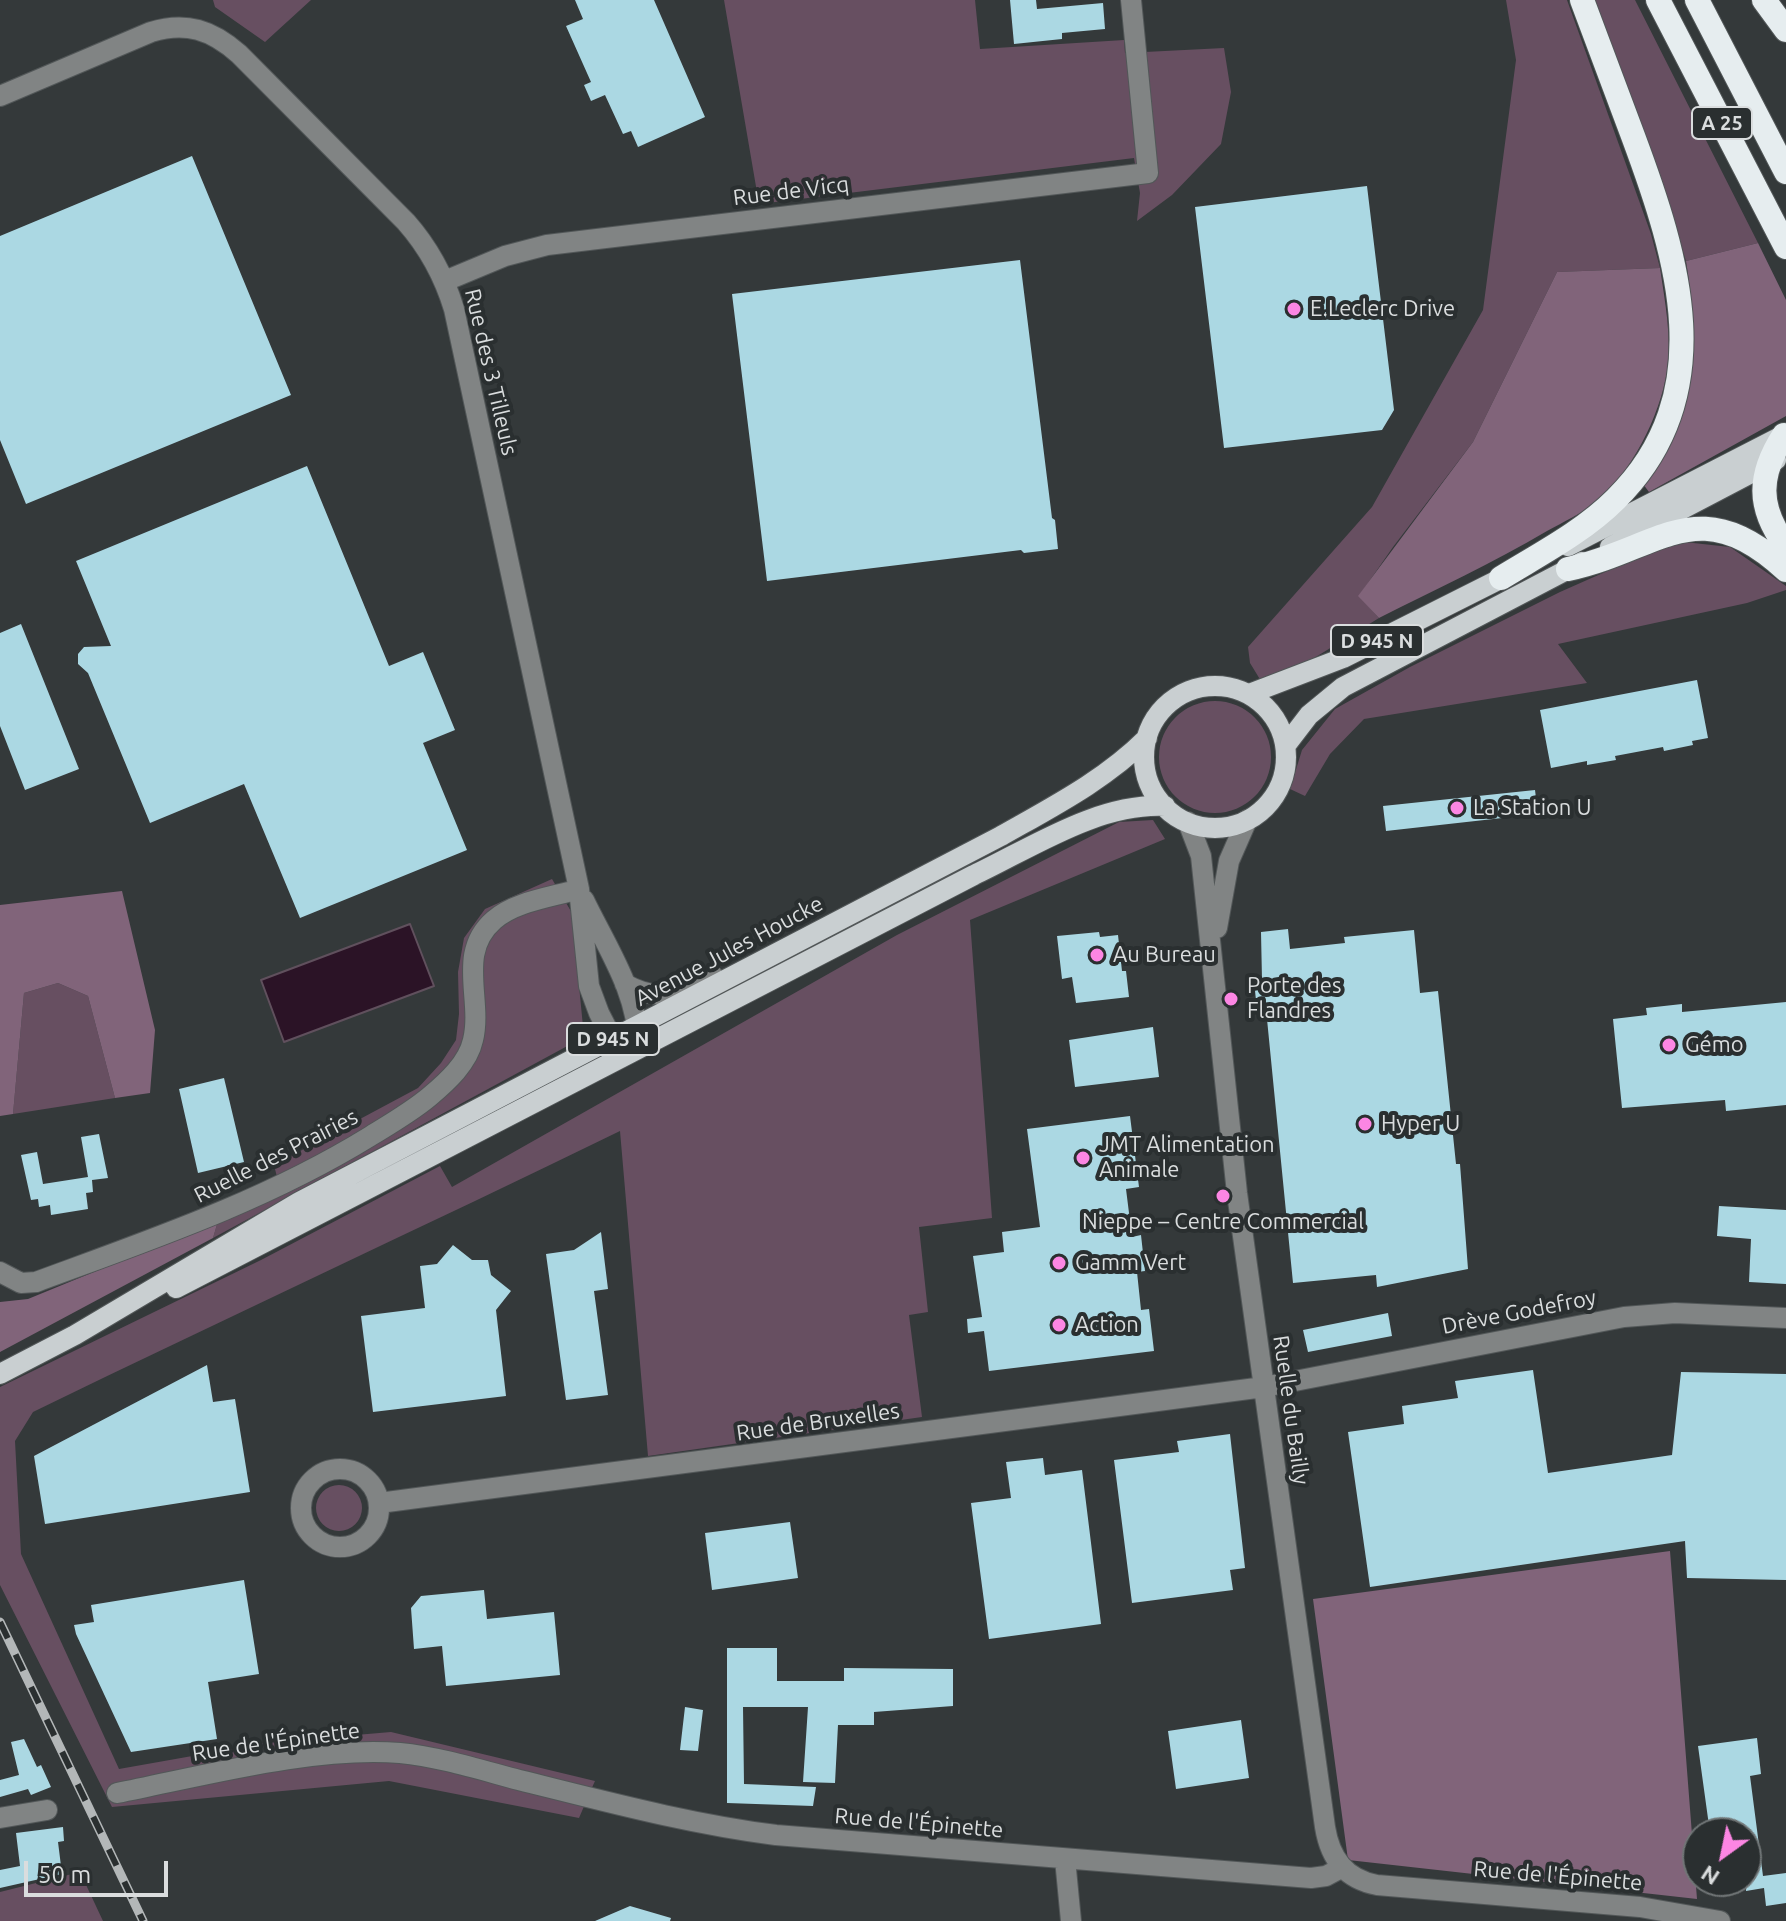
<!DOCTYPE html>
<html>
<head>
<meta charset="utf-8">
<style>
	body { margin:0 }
	#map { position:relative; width:1786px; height:1921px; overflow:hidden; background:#34393a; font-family:Ubuntu,sans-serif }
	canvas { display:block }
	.north { position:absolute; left:1682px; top:1817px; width:80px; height:80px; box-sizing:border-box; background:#2a2f30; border:2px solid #707576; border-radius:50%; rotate:213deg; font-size:22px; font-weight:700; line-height:32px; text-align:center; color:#daddde }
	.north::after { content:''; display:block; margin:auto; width:28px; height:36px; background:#fc86e3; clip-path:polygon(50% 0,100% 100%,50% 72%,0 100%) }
	.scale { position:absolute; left:24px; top:1861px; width:144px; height:36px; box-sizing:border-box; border:4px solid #daddde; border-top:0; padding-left:10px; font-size:24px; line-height:28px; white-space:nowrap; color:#daddde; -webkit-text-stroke:6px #2a2f30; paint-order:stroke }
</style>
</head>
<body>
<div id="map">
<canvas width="1786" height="1921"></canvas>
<div class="north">N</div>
<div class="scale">50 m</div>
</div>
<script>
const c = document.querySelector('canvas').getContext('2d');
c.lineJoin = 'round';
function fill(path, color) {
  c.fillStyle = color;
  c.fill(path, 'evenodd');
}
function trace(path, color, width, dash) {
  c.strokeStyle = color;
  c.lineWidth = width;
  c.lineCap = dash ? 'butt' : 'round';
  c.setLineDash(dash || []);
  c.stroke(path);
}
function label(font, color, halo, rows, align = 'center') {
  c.font = font + ' Ubuntu,sans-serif';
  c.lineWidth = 8;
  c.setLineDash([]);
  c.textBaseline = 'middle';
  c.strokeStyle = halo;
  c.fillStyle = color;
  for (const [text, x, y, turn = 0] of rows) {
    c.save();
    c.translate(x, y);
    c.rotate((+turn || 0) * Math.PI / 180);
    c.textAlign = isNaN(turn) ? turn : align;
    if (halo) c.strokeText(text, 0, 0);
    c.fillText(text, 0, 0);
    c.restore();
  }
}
const green = new Path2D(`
	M213,0H311L265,42L215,7Z
	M724,0H975L980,49L1124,40L1125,53L1224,48L1231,92L1221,144L1172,195L1137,221L1140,193L1134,158L759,204Z
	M1506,0H1567L1651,234L1660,268L1557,272L1473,442L1393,547L1359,596L1379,618L1306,663L1261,681L1250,663L1248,647L1372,507L1483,310L1516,60Z
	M1593,0H1635L1758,243L1686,261L1669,207Z
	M1675,541L1730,547L1786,586V590L1747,603L1558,644L1587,683L1364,719L1330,754L1305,796L1290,789L1302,750L1335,709L1410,667L1560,592Z
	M1159 757a56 56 0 1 1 112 0a56 56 0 1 1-112 0Z
	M1153,820L1165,839L970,920L992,1218L919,1227L928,1312L909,1315L922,1417L648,1456L620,1131C425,1226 228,1317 33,1412L15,1441L21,1554L119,1769L243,1747L244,1754L240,1760L225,1764L111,1785L247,1775L361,1759L426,1765L585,1804L579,1818L389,1781L112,1807L0,1585V1387L261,1260L440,1166L452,1187L897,935L1119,822Z
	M552,879L572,913L584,1037L213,1238L218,1221L281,1193L274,1165L418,1088L441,1063L456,1040L459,1014L458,972L464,938L485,909Z
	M58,983L88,996L115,1098L13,1114L24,993Z
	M316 1508a23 23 0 1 1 46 0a23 23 0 1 1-46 0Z
	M391,1732L595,1781L590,1792L431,1753L267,1757L262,1743Z
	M80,1872L103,1921H0V1892Z`);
const forest = new Path2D(`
	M1758,243L1786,300V416L1649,492L1643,484C1653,466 1664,449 1673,430C1700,376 1695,319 1686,261Z
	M1660,268C1665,302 1672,337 1667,371C1660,416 1631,474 1595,503C1581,514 1563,522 1547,531C1493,563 1436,589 1379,618L1358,596L1473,442L1557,272Z
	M122,891L155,1030L150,1093L115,1098L88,996L58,983L24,993L13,1114L0,1116V905Z
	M218,1221L213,1238L0,1352V1302L28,1299Z
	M1670,1551L1697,1899L1348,1860L1313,1599Z`);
const water = new Path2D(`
	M410,924L434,986L284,1042L261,980Z`);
const building = new Path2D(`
	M575,0H654L705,117L638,147L631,131L623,134L605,95L591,101L584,85L591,82L566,26L583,19Z
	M1010,0H1036L1037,9L1103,3L1105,29L1062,33V39L1014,44Z
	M192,156L291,395L26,504L0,440V236Z
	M1367,186L1394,410L1382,430L1224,448L1195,207Z
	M1020,260L1052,518L1055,520L1058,549L1024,553L1021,550L767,581L732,294Z
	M307,466L389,666L423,652L455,730L423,743L467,850L300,918L244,784L150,823L88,673L78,664V654L84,647L111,646L76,561Z
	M21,624L79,769L25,790L0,726V633Z
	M1697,680L1708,738L1692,741L1693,745L1664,751L1663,747L1615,756L1616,760L1587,765V761L1551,768L1540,710Z
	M1535,790L1538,814L1386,831L1383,806Z
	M1288,929L1290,949L1345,943L1344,937L1414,930L1420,993L1438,991L1456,1164H1460L1468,1269L1377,1287L1376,1275L1293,1283L1266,1009L1257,1010L1254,981L1262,980L1261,932Z
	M1099,932L1100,937L1118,935L1122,971H1126L1129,997L1076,1003L1072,977L1062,979L1057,936Z
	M1786,1002V1105L1726,1111L1725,1100L1622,1108L1613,1019L1647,1015L1646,1008L1682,1004V1012Z
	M1153,1027L1159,1077L1075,1087L1069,1040Z
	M224,1078L244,1162L198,1173L179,1089Z
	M1130,1116L1139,1187L1126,1189L1132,1237L1141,1235L1145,1271L1137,1272L1141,1310L1149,1309L1154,1351L989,1371L984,1331L968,1333L967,1319L982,1317L973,1256L1004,1252L1002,1232L1040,1227L1027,1129Z
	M99,1134L108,1178L92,1180L93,1192L86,1193L88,1209L51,1215L50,1205L39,1207L38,1199L31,1200L21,1155L37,1152L43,1184L88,1177L81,1137Z
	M1719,1206L1786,1210V1284L1749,1282L1751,1239L1717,1236Z
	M601,1232L608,1289L594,1291L608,1395L566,1400L546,1254L574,1250Z
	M453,1245L472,1260H488L491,1275L511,1291L496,1310L506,1396L373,1412L361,1316L425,1308L420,1266L437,1264Z
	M1388,1313L1392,1336L1308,1352L1303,1330Z
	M207,1365L213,1402L235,1399L250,1492L45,1524L34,1456Z
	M1533,1370L1548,1473L1672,1455L1681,1372L1786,1374V1580L1687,1578L1685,1541L1370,1587L1348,1432L1404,1424L1402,1406L1458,1398L1455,1381Z
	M1230,1434L1245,1568L1230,1570L1233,1590L1132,1603L1114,1460L1179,1452L1177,1441Z
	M1043,1458L1045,1475L1082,1470L1101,1624L989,1639L971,1503L1011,1498L1006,1462Z
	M790,1522L798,1578L712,1590L705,1533Z
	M244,1580L259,1674L208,1682L217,1739L131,1752L76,1634L74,1625L94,1622L91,1605Z
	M484,1590L487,1619L554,1612L560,1675L446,1686L442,1646L414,1649L411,1608L421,1596Z
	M727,1648H777V1681H844V1668L953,1669V1706L874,1712V1725H838L835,1783L803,1782L808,1707H743L744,1784L816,1787L813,1806L727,1803Z
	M685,1707L703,1710L698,1751L680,1750Z
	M1241,1720L1249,1778L1176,1789L1168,1731Z
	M1757,1738L1761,1774L1750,1776L1763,1876L1786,1873V1903L1766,1906L1764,1888L1746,1891V1833H1710L1698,1746Z
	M24,1739L37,1767L41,1765L51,1787L31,1795L28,1789L0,1797V1780L19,1775L11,1742Z
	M63,1827L64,1841L58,1842L62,1874L0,1888V1870L20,1866L16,1833Z
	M630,1906L671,1918L670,1921H595Z`);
const minor = new Path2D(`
	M0,96L151,32C186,21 212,30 239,54L406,222C429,248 444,276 454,309L579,889L589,986L599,1013L620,1054
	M445,281L505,256L547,245L1148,173L1131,0
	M1188,822L1201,856L1237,1193L1325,1827C1330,1858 1345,1879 1377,1885L1640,1907L1720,1921
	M584,900C606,946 640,995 638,1048
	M1217,928L1229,861L1247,820
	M625,984C660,1004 679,992 713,976
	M0,1272L21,1283L36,1282C150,1240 265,1201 369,1137C390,1124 411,1112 429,1097C447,1082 468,1063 473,1040C483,999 456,953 494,920C516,901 553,897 579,889
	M301 1508a39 39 0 1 1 78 0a39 39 0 1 1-78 0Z
	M379,1503L1264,1387L1624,1317L1675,1313L1786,1318
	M117,1793C203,1776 314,1746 400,1753C440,1757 481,1770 519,1780C604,1801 689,1824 776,1835L1311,1878L1326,1876L1341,1868
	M0,1818L47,1810
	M1065,1859L1071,1921`);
const major = new Path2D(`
	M1568,546L1786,434
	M1610,547L1776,460
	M1144 757a71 71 0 1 1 142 0a71 71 0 1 1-142 0Z
	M1249,694L1343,658L1514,572
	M1286,745L1309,715L1343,687L1582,562
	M176,1288L974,875C1033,847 1098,803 1165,806
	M0,1374L75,1335L299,1202L1001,836C1052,807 1105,780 1147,738`);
const highway = new Path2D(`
	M1658,0L1786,247
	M1697,0L1786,172
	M1764,0L1786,30
	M1784,435C1758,475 1757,507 1786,546
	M1568,569C1659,550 1698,488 1786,570
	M1501,578C1540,554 1583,532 1616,499C1722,394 1678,257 1633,136C1616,91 1599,46 1582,0`);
const rail = new Path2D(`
	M0,1622L143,1921`);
const markers = [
	[1294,309,8,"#fc86e3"],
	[1457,808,8,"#fc86e3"],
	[1097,955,8,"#fc86e3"],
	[1231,999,8,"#fc86e3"],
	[1669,1045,8,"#fc86e3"],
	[1365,1124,8,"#fc86e3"],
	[1083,1158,8,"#fc86e3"],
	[1223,1196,8,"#fc86e3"],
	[1059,1263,8,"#fc86e3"],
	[1059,1325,8,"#fc86e3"]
];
const shields = [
	[1722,123,60],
	[1377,641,92],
	[613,1039,92]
];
const shieldNames = [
	["A 25",1722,123],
	["D 945 N",1377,641],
	["D 945 N",613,1039]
];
const streetNames = [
	["Rue de Vicq",791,191,-7],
	["Rue des 3 Tilleuls",491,372,77],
	["Avenue Jules Houcke",729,951,-28],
	["Ruelle des Prairies",276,1156,-27],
	["Drève Godefroy",1519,1312,-11],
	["Ruelle du Bailly",1291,1410,82],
	["Rue de Bruxelles",818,1422,-8],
	["Rue de l'Épinette",276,1742,-8],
	["Rue de l'Épinette",919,1823,5],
	["Rue de l'Épinette",1558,1876,5]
];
const poiNames = [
	["E.Leclerc Drive",1310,309],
	["La Station U",1473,808],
	["Au Bureau",1113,955],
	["Porte des",1247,986],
	["Flandres",1247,1011],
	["Gémo",1685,1045],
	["Hyper U",1381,1124],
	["JMT Alimentation",1099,1145],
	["Animale",1099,1170],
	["Nieppe – Centre Commercial",1223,1222,"center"],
	["Gamm Vert",1075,1263],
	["Action",1075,1325]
];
fill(green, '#674f61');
fill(forest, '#81647a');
fill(water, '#2b1326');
trace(water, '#60505d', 2);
fill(building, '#abd8e3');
trace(minor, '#525758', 22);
trace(major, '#525758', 22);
trace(highway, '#525758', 26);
trace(minor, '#818484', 20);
trace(major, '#c9cfd1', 20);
trace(highway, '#e6edef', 24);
trace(rail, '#b3b7b8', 9);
trace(rail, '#2a2f30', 6, [18]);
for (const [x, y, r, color] of markers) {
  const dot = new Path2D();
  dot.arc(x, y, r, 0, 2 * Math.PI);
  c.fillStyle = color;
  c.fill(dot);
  trace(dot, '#2a2f30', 3);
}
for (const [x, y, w] of shields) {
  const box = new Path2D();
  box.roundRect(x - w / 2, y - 16, w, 32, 6);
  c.fillStyle = '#2a2f30';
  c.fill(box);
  trace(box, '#daddde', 2);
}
label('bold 20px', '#daddde', null, shieldNames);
label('22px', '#daddde', '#2a2f30', streetNames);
label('22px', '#daddde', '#2a2f30', poiNames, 'left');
</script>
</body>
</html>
